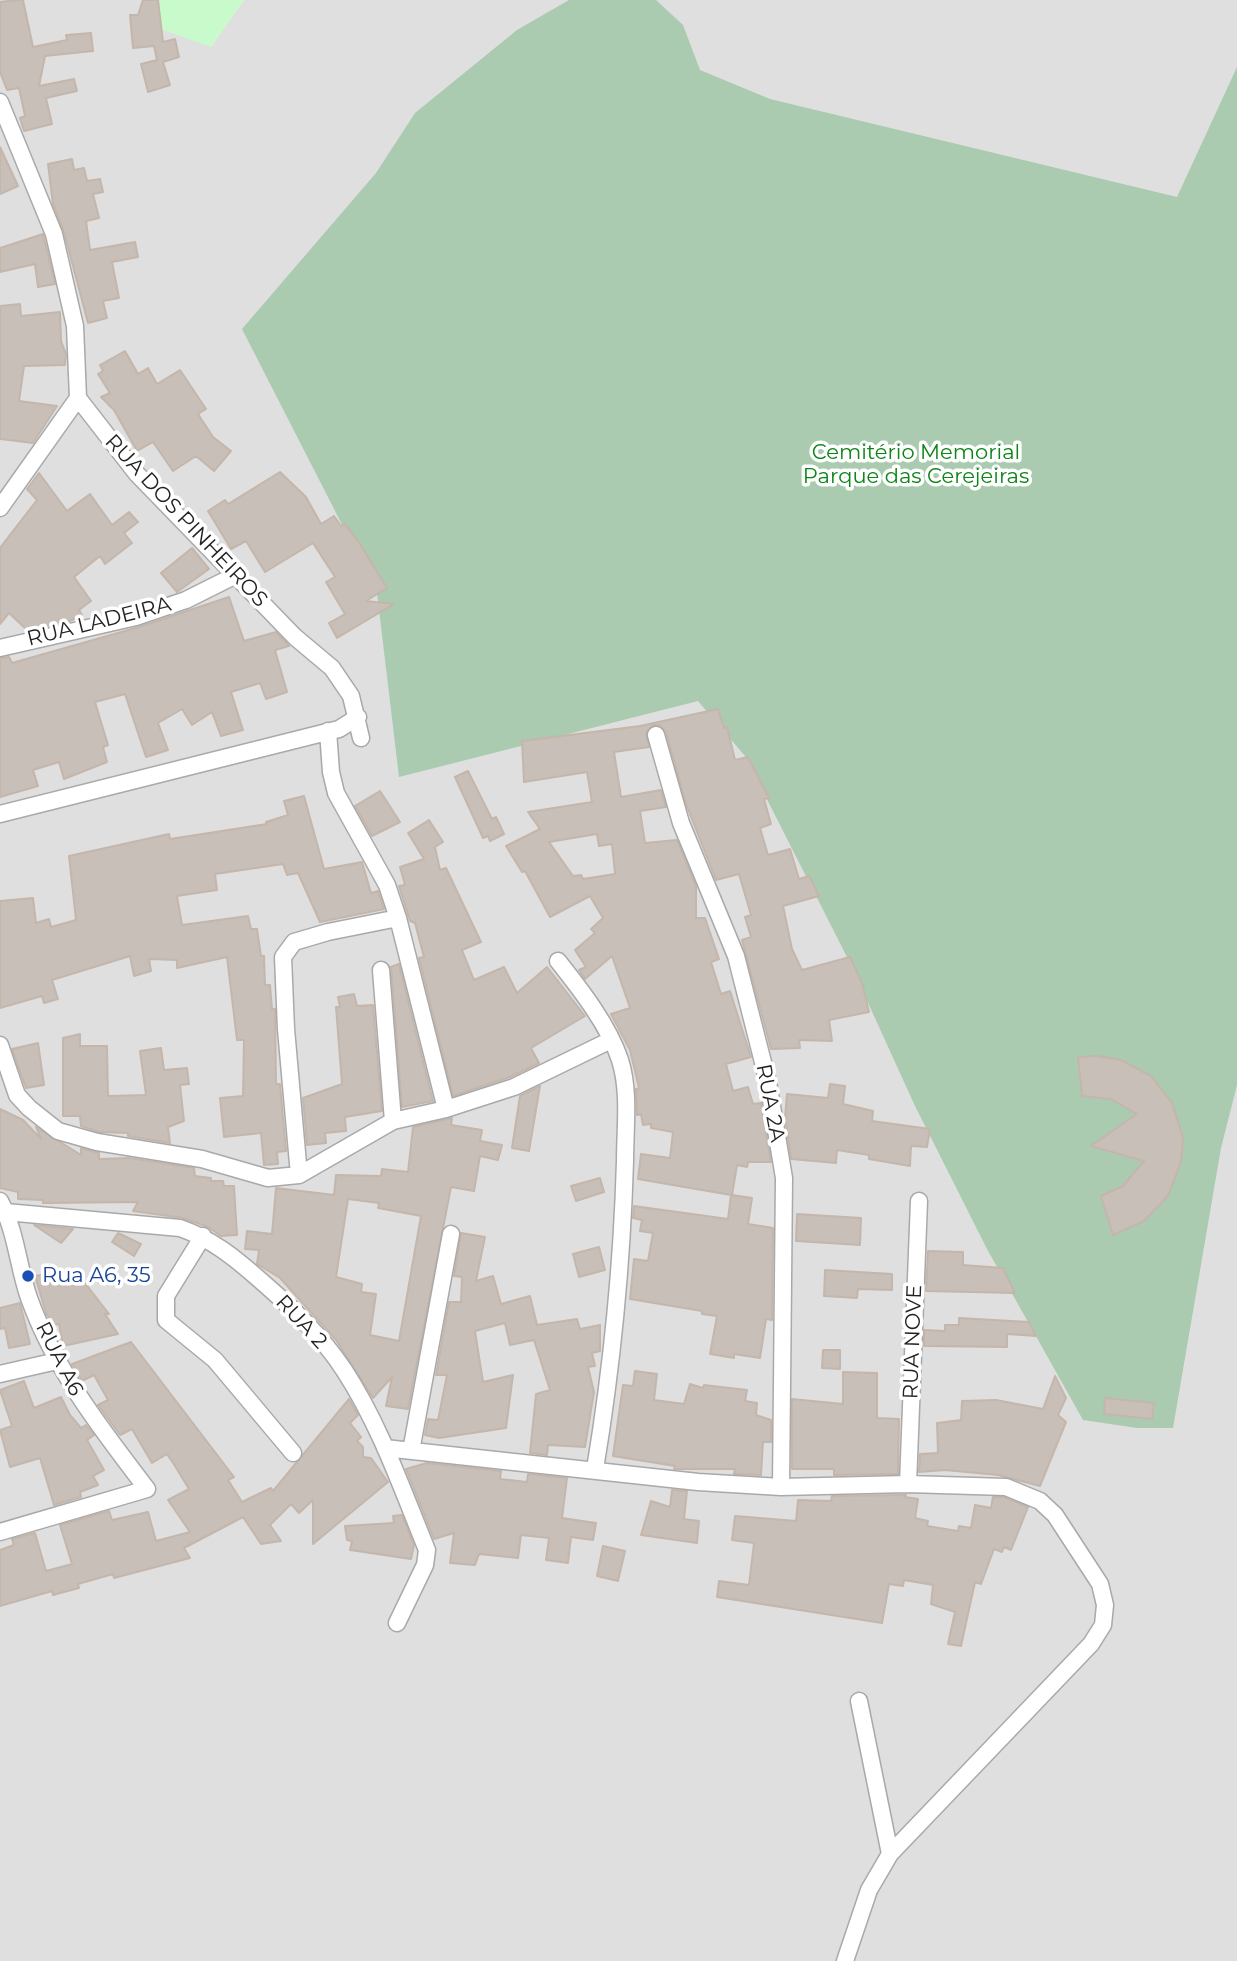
<!DOCTYPE html>
<html>
<head>
<meta charset="utf-8">
<style>
	body { margin:0 }
	canvas { display:block; background:#f2efe9 }
</style>
</head>
<body>
<canvas width="1237" height="1961"></canvas>
<script>
const c = document.querySelector('canvas').getContext('2d');
c.lineJoin = 'round';
function fill(path, color) {
  c.fillStyle = color;
  c.fill(path, 'evenodd');
}
function trace(path, color, width, dash) {
  c.strokeStyle = color;
  c.lineWidth = width;
  c.lineCap = dash ? 'butt' : 'round';
  c.setLineDash(dash || []);
  c.stroke(path);
}
function label(font, color, halo, rows, align = 'center') {
  c.font = font + ' Montserrat,sans-serif';
  c.lineWidth = 7;
  c.setLineDash([]);
  c.textBaseline = 'middle';
  c.strokeStyle = halo;
  c.fillStyle = color;
  for (const [text, x, y, turn = 0] of rows) {
    c.save();
    c.translate(x, y);
    c.rotate((+turn || 0) * Math.PI / 180);
    c.textAlign = isNaN(turn) ? turn : align;
    if (halo) c.strokeText(text, 0, 0);
    c.fillText(text, 0, 0);
    c.restore();
  }
}
const residential = new Path2D(`
	M0,0H145L211,47L244,0H1237V1961H0Z`);
const cemetery = new Path2D(`
	M569,0H656L683,25L700,70L770,99L1177,197L1237,67V1085L1221,1148L1173,1428H1137L1083,1420L987,1249L915,1106L849,961L745,756L698,701L399,777L377,593L242,329L376,173L415,113L517,30Z`);
const park = new Path2D(`
	M145,0H244L211,47L149,25Z`);
const building = new Path2D(`
	M16,0H23L33,47L67,40L66,35L91,33L93,51L45,56L39,86L74,79L77,91L46,98L52,124L24,131L20,118L25,116L19,88L7,90L0,72V2Z
	M143,0H158L163,42L175,39L179,57L163,62L170,85L148,92L141,64L157,60L154,46L133,48L130,15H138Z
	M0,147L18,186L0,194Z
	M72,159L74,170L84,168L87,181L100,179L103,192L93,194L99,218L86,221L90,250L135,242L138,257L112,262L119,298L103,301L107,318L88,323L64,232L53,204L48,164Z
	M43,234L55,284L38,287L35,264L0,272V248Z
	M20,304L21,316L60,312L61,341L66,354L65,365L24,366L19,401L57,406L33,443L0,439V306Z
	M125,351L138,374L148,368L157,384L180,370L206,409L198,414L213,437L231,451L214,471L196,456L173,471L153,442L137,451L114,410L101,397L110,393L98,374L103,371L100,365Z
	M280,472L306,497L321,524L334,516L341,526L345,524L360,544L387,588L366,601L394,604L337,638L329,623L345,614L326,582L335,577L313,543L265,572L246,541L231,549L208,511L225,500L228,504Z
	M39,473L67,511L90,494L112,525L129,512L138,522L124,533L132,543L105,564L100,556L74,577L91,601L79,610L82,615L70,621L28,631L9,613L0,624V548L37,500L27,489Z
	M192,548L209,569L177,592L161,573Z
	M229,597L244,641L276,632L289,646L275,650L287,692L266,699L260,683L231,692L243,730L221,736L212,712L192,725L182,709L158,723L168,750L146,757L125,694L95,702L108,745L103,747L107,762L64,779L59,762L33,770L38,786L0,797V658L9,657L12,663L139,627Z
	M718,709L724,728L727,727L735,760L748,757L769,798L764,799L771,824L760,828L768,855L790,849L799,879L809,876L819,896L783,906L792,949L802,970L850,957L862,983L869,1012L829,1020L832,1041L799,1040L800,1048L771,1049L742,940L751,937L745,917L751,915L739,874L716,880L686,804L666,732L659,725H653L646,733L649,747L614,752L621,797L661,790L666,807L640,811L645,843L677,840L696,886V918H705L719,959L711,962L721,994L730,991L751,1057L726,1064L733,1091L748,1087L753,1104L761,1103L771,1162H748L747,1167L737,1165L732,1195L752,1198L748,1224L773,1228L772,1320L766,1319L760,1358L734,1354V1358L710,1354L717,1316L702,1314V1311L630,1299L634,1259L648,1261L653,1233L640,1231L642,1220L633,1218L634,1206L728,1219L731,1195L638,1179L641,1154L670,1158L673,1132L651,1128V1124L643,1125L641,1114L637,1115L636,1089L639,1088L630,1050L611,1014L630,1008L612,956L585,979L579,970L586,967L575,950L595,933L591,929L603,918L590,896L550,917L525,871L522,872L506,846L540,829L528,812L592,802L587,772L524,782L522,741L640,726ZM597,834L599,846L612,844L615,874L583,879L581,875L573,876L549,842Z
	M468,771L492,819L496,817L504,834L490,841L488,836L483,838L455,777Z
	M380,791L400,822L372,836L355,806Z
	M304,796L324,869L362,862L371,893L378,891L384,909L320,922L298,873L287,875L283,864L215,874L217,890L177,896L182,925L248,916L251,929H257L261,956H264L265,985H270L272,1009H275L276,1084H280L286,1151L277,1152L278,1164L264,1165L261,1133L224,1137L220,1098L243,1096L244,1040H237L227,957L177,968V960L149,959L151,971L134,976L130,956L52,980L58,999L44,1003L42,996L0,1008V901L33,898L36,923L49,919L51,927L76,920L69,856L169,834L170,839L267,824L266,822L288,815L284,801Z
	M429,820L443,842L435,847L440,870L446,868L481,942L462,950L474,980L504,967L517,993L547,967L585,1016L531,1048L539,1063L510,1077L453,1096L419,958L424,957L415,923L410,921L399,886L405,885L400,867L424,859L408,833Z
	M399,964L433,1101L402,1107L391,967Z
	M354,994L357,1006L373,1005L382,1111L345,1117L346,1131L325,1133L326,1143L307,1145L303,1098L342,1084L336,1007H340L338,997Z
	M80,1034V1046H107L108,1096L146,1095L140,1051L161,1048L164,1070L187,1068L189,1084L180,1085L184,1121L168,1127L170,1143L128,1136V1133L99,1132L81,1126L80,1116H63V1038Z
	M38,1043L44,1085L26,1088L12,1049Z
	M1097,1056L1121,1060L1151,1076L1172,1103L1183,1138L1181,1162L1168,1196L1144,1221L1113,1235L1101,1196L1123,1186L1144,1161L1091,1146L1137,1114L1111,1099L1082,1096L1078,1057Z
	M830,1084L845,1086L843,1104L873,1111L872,1121L930,1129L927,1147L911,1146L910,1166L869,1159V1155L837,1150L836,1163L791,1159L785,1118L787,1094L828,1098Z
	M540,1086L529,1151L512,1148L520,1096Z
	M0,1109L23,1120L41,1139L36,1127L81,1155V1148L99,1153V1159L129,1158L194,1168L195,1176L211,1178V1181H223L224,1186H234L237,1235L221,1236L208,1227L183,1218L133,1211L138,1202L43,1203V1200L18,1199V1192L0,1188Z
	M452,1118L451,1125L482,1130L480,1141L502,1145L498,1160L480,1156L474,1191L451,1187L408,1409L386,1406L392,1377L373,1398L336,1340L280,1278L257,1264L259,1250L245,1249L247,1231L272,1234L276,1188L334,1195L336,1175L381,1176L382,1169L408,1172L413,1127ZM348,1199L379,1203L378,1208L421,1216L399,1341L370,1335L376,1294L361,1292L362,1284L336,1277Z
	M600,1178L604,1192L576,1201L571,1186Z
	M797,1214L861,1218L860,1245L796,1241Z
	M34,1225L73,1229L61,1243Z
	M118,1233L141,1244L134,1256L112,1242Z
	M461,1233L485,1237L476,1281L493,1276L501,1304L530,1296L537,1325L577,1319L580,1329L600,1325V1351L592,1353L595,1366L588,1367L594,1392L585,1447L548,1445L547,1455L530,1453L536,1394L550,1390L534,1340L510,1345L505,1323L475,1331L483,1382L513,1375L506,1428L439,1438L425,1435L428,1419L438,1420L447,1375H436L449,1302H461L462,1277L454,1276Z
	M599,1247L605,1270L579,1277L573,1254Z
	M928,1251L963,1252V1265L1003,1268L1015,1293L926,1291Z
	M75,1270L109,1314H105L118,1334L63,1346L59,1324L53,1325L46,1313L35,1276Z
	M825,1270L892,1274V1290L858,1289L857,1298L824,1296Z
	M20,1303L30,1344L9,1348L5,1328L0,1329V1308Z
	M959,1318L1029,1322L1036,1336L1007,1334V1347L924,1346V1330L945,1331V1325H959Z
	M131,1342L234,1477L228,1480L242,1502L271,1488L273,1491L349,1399L358,1415L350,1423L361,1437L357,1441L363,1447V1457L371,1458L388,1482L313,1544V1500L299,1513L291,1504L270,1525L281,1541L261,1544L243,1517L184,1548L190,1558L114,1578L113,1574L78,1584L79,1588L53,1595L52,1591L0,1606V1550L14,1545L12,1539L35,1533L46,1571L72,1564L60,1525L109,1511L112,1520L148,1512L156,1541L190,1532L168,1500L189,1489L175,1466L167,1454L152,1463L132,1429L120,1435L98,1405L108,1400L94,1375L82,1381L72,1364Z
	M823,1350H840V1369L822,1368Z
	M635,1371L657,1374L654,1400L684,1404L690,1384L703,1388L704,1385L747,1390L745,1401L757,1403L756,1415L771,1420V1442H763L761,1475L734,1474L735,1469H674L675,1466L613,1456L623,1385L633,1386Z
	M843,1372L877,1373V1418L899,1419L898,1474L834,1475V1469H792V1399L843,1404Z
	M1055,1376L1066,1398L1058,1415L1066,1422L1040,1486L998,1475L945,1470L919,1472L920,1454L938,1453L937,1423L961,1420L962,1401L996,1400L1043,1409Z
	M24,1381L34,1408L61,1397L70,1415L81,1428L86,1425L94,1435L87,1440L104,1470L93,1476L98,1485L80,1492L81,1497L54,1505L40,1458L10,1467L0,1430L12,1426L0,1390Z
	M1105,1398L1154,1403L1152,1419L1104,1414Z
	M427,1463L501,1471L500,1479L527,1482L528,1474L567,1478L562,1518L596,1523L593,1540L571,1537L568,1563L546,1560L549,1538L521,1535L518,1558L479,1554L475,1565L450,1563L454,1533L434,1539L406,1469Z
	M672,1490L687,1491L684,1519L699,1521L697,1543L641,1535L651,1501L670,1507Z
	M906,1495L905,1497L918,1499L915,1518L928,1521L927,1526L958,1531L959,1526L971,1528L975,1505L991,1508L993,1497H1004L1028,1507L1011,1550L1004,1547L1002,1552L994,1549L981,1584L975,1582L961,1646L948,1644L955,1612L931,1604L933,1585L904,1580L903,1586L889,1584L882,1623L717,1597L719,1581L749,1585L754,1543L732,1540L735,1516L796,1521L798,1500L831,1501L832,1496Z
	M402,1515L414,1545L411,1559L350,1550L352,1541L347,1540L345,1526L394,1523L393,1516Z
	M603,1546L625,1551L618,1581L597,1576Z`);
const minor = new Path2D(`
	M0,102L54,234L75,326L78,398L137,474L295,637L332,668L351,696L361,738
	M0,508L78,398
	M0,648L136,617L186,600L234,576
	M328,731L331,772L336,793L387,885L398,918L446,1109
	M656,735L681,823L736,956L768,1082L784,1178L781,1487
	M0,814L339,729L358,717
	M558,961C581,990 609,1026 620,1060C630,1091 625,1129 625,1161C622,1265 612,1367 595,1469
	M381,970L393,1121
	M0,1045L17,1095L29,1108L58,1131L97,1142L202,1159L268,1178L299,1175L393,1121L446,1109L514,1087L611,1040
	M299,1175L286,1029L283,957L294,942L328,932L398,918
	M0,1201C16,1231 18,1266 29,1298C55,1370 101,1429 147,1489L0,1532
	M6,1212L180,1228C212,1239 235,1258 260,1280C291,1307 321,1335 344,1370C380,1425 402,1489 427,1550L425,1565L397,1623
	M203,1236L166,1296V1320L215,1360L293,1453
	M0,1374L57,1361
	M385,1448L698,1482L781,1487L908,1484L1006,1487L1040,1501L1055,1515L1100,1584L1105,1605L1103,1625L1091,1644L890,1854L869,1890L845,1961
	M411,1451L451,1234
	M908,1484L919,1201
	M859,1701L890,1854`);
const markers = [
	[28,1276,7,"#1a4fb4"]
];
const parkNames = [
	["Cemitério Memorial",916,453],
	["Parque das Cerejeiras",916,477]
];
const streetNames = [
	["RUA DOS PINHEIROS",186,521,47],
	["RUA LADEIRA",99,622,-14],
	["RUA 2A",770,1103,79],
	["RUA 2",301,1322,47],
	["RUA NOVE",913,1342,-88],
	["RUA A6",59,1359,63]
];
const transitNames = [
	["Rua A6, 35",42,1276]
];
fill(residential, '#e0dfdf');
fill(cemetery, '#aacbaf');
fill(park, '#c8facc');
fill(building, '#c7bfb8');
trace(building, '#c4b6ab', 2);
trace(minor, '#a9a9a9', 19);
trace(minor, '#fff', 16);
for (const [x, y, r, color] of markers) {
  const dot = new Path2D();
  dot.arc(x, y, r, 0, 2 * Math.PI);
  c.fillStyle = color;
  c.fill(dot);
  trace(dot, '#fff', 2.5);
}
label('21px', '#0c8416', '#fff', parkNames);
label('21px', '#222', '#fff', streetNames);
label('21px', '#164399', '#fff', transitNames, 'left');
</script>
</body>
</html>
